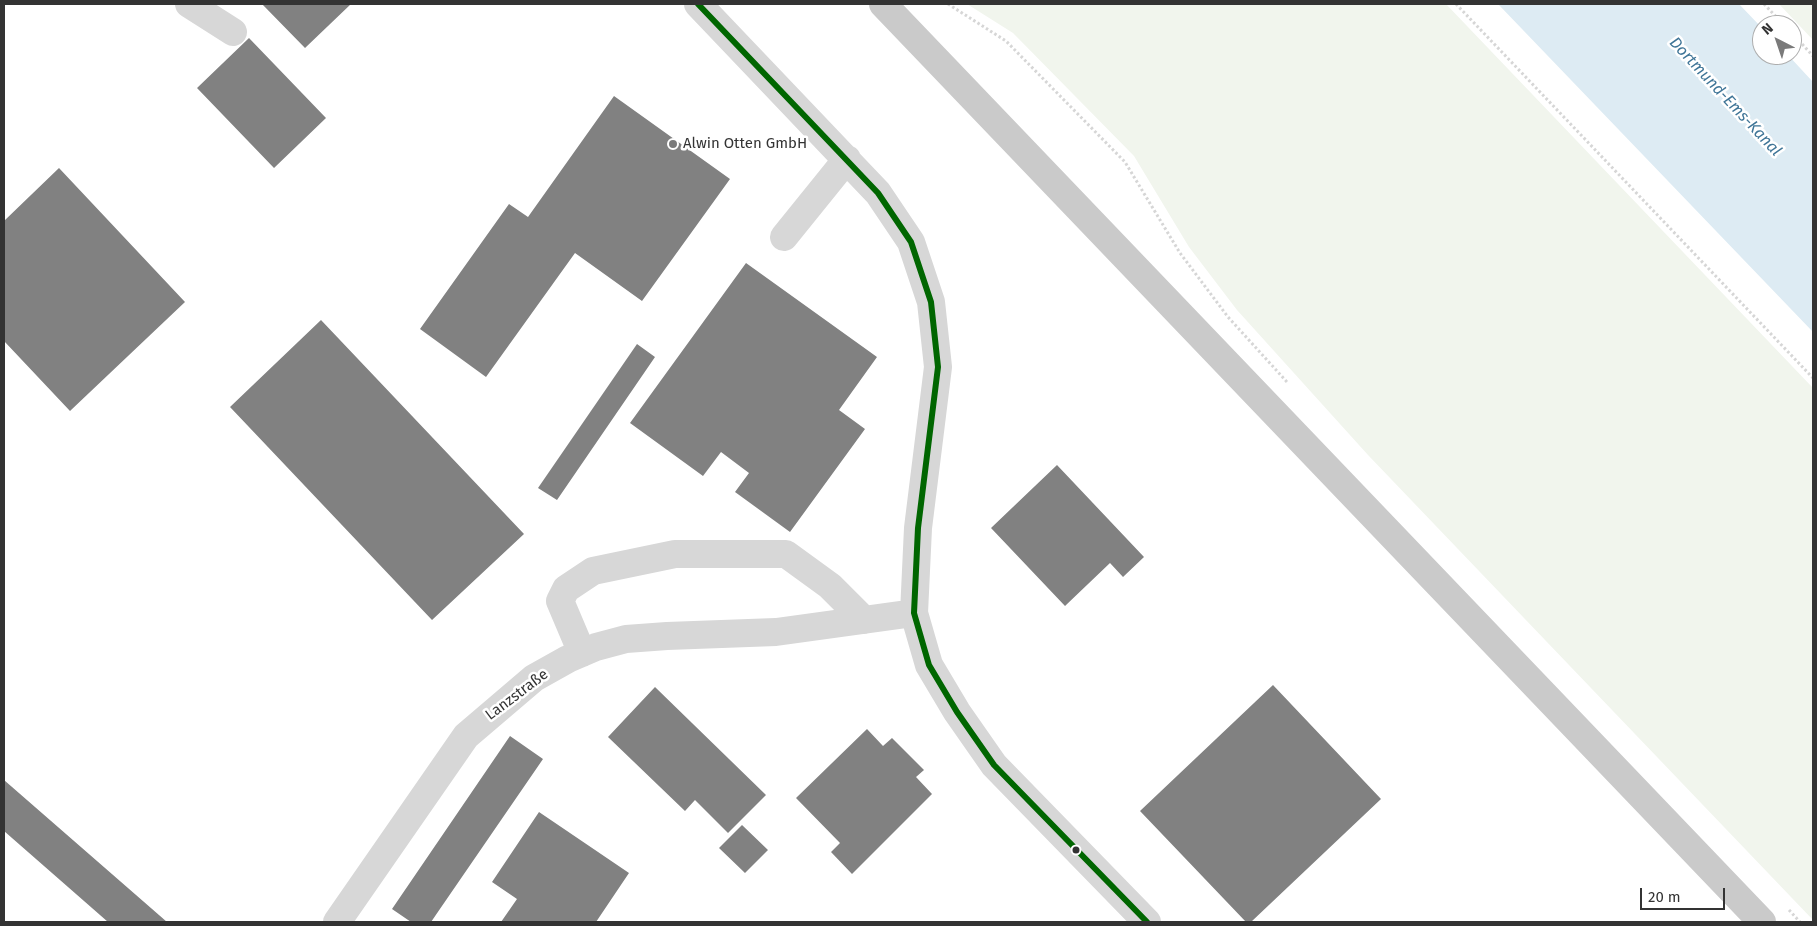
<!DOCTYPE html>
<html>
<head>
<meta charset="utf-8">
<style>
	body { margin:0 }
	#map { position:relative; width:1817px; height:926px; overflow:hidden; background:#fff; font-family:"Fira Sans",sans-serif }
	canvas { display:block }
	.frame { position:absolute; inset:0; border:5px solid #333; pointer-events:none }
	.north { position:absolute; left:1752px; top:15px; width:50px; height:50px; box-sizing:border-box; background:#fff; border:1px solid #adadad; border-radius:50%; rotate:319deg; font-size:14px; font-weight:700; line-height:20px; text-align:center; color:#333 }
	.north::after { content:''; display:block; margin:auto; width:18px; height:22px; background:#7a7a7a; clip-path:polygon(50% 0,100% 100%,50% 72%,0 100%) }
	.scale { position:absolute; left:1640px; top:888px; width:85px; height:22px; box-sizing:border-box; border:2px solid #333; border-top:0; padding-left:6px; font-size:15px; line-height:18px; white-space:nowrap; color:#333; -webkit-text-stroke:4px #fff; paint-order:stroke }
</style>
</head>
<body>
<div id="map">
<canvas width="1817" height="926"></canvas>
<div class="frame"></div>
<div class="north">N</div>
<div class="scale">20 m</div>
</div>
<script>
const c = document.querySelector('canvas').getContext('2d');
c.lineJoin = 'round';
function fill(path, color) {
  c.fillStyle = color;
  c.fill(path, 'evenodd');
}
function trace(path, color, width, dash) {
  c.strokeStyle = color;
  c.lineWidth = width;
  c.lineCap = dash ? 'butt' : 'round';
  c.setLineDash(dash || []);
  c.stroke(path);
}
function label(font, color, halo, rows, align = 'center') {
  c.font = font + ' "Fira Sans",sans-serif';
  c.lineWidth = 5;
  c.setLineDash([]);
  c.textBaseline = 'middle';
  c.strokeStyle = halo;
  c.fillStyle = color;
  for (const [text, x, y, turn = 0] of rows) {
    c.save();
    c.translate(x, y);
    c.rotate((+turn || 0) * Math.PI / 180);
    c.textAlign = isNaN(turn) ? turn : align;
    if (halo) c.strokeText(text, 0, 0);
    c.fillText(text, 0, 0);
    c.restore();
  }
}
const green = new Path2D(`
	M967,4H1446L1813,388V920L1368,455L1237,310L1189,247L1134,156L1013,33Z
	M1779,4H1813V40Z`);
const water = new Path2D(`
	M1498,4H1739L1762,28V55H1788L1813,82V332Z`);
const building = new Path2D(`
	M262,4H351L305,48Z
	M249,38L326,118L274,168L197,88Z
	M614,96L730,179L642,301L575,253L486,377L420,329L509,204L528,217Z
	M59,168L185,302L70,411L4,341V221Z
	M746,263L877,357L839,410L865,429L790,532L735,492L749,473L721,452L703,476L630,423Z
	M321,320L524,534L432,620L230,407Z
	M637,344L655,357L557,500L538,488Z
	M1057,465L1144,557L1123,577L1110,563L1065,606L991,528Z
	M1273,685L1381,799L1251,922H1246L1140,811Z
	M655,687L766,795L728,833L695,800L685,811L608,737Z
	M867,729L883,746L892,738L924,770L916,777L932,794L852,874L831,852L840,843L796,798Z
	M510,736L543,759L431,922H411L392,909Z
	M4,780L167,922H108L4,831Z
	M539,812L629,873L596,922H501L517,899L492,882Z
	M742,825L768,850L745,873L719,848Z`);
const path = new Path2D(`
	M948,4L1006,41L1125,162L1180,253L1228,317L1287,382
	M1456,4L1813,378
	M1764,4L1784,25
	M1792,33L1813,56
	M1789,910L1800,922`);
const minor = new Path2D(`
	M189,4L233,32
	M698,4L878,193L911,242L931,302L938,367L918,528L914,613L929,665L957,712L994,765L1147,922
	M784,237L847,159
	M582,653L560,601L566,589L593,571L675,554H786L830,586L864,620
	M337,922L466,736L534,678L568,659L596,647L626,639L667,636L776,632L914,613`);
const major = new Path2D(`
	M883,4L1762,922`);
const bus1 = new Path2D(`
	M698,4L878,193L911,242L931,302L938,367L918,528L914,613L929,665L957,712L994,765L1147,922`);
const markers = [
	[673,144,5,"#7a7a7a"],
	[1076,850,4.5,"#333"]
];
const poiNames = [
	["Alwin Otten GmbH",683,144]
];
const streetNames = [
	["Lanzstraße",517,695,-37]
];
const waterNames = [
	["Dortmund-Ems-Kanal",1725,97,47]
];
fill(green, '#f1f5ed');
fill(water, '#ddebf3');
fill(building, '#818181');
trace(path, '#d6d6d6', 3, [2.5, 2.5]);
trace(minor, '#d7d7d7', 28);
trace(major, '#cacaca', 28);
trace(bus1, '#060', 6);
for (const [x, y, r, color] of markers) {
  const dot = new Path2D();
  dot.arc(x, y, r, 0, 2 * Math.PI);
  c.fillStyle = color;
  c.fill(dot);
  trace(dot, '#fff', 2);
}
label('15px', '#333', '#fff', poiNames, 'left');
label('15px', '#333', '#fff', streetNames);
label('italic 16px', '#3f7597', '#fff', waterNames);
</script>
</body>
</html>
